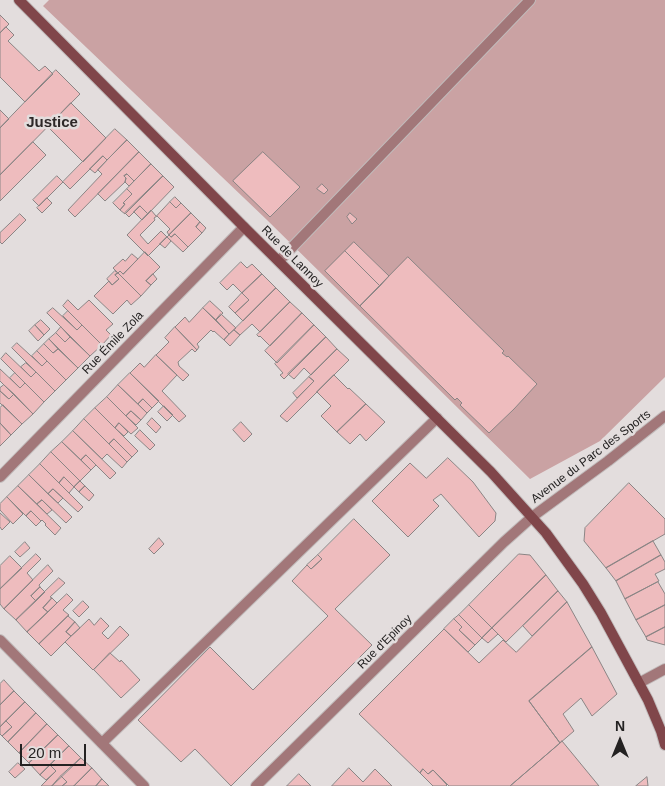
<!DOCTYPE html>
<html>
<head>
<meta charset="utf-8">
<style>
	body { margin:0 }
	#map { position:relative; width:665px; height:786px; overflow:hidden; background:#e3dddd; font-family:Arial,sans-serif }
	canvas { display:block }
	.north { position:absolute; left:595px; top:716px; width:50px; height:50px; -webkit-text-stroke:4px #e3dddd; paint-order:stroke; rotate:0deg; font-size:14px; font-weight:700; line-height:20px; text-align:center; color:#242222 }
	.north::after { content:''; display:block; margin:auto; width:18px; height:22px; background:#242222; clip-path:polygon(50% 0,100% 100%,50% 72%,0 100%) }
	.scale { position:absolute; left:20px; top:744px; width:66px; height:22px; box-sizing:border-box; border:2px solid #242222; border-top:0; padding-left:6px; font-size:15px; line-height:18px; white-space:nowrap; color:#242222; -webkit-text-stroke:4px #e3dddd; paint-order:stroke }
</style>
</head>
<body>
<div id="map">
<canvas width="665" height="786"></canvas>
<div class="north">N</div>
<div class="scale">20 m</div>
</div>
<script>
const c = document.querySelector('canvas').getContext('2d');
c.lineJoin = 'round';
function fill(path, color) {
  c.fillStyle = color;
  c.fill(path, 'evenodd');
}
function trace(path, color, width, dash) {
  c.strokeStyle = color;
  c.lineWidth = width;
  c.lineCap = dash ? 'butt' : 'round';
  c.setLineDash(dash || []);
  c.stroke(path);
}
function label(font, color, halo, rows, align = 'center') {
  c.font = font + ' Arial,sans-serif';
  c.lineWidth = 5;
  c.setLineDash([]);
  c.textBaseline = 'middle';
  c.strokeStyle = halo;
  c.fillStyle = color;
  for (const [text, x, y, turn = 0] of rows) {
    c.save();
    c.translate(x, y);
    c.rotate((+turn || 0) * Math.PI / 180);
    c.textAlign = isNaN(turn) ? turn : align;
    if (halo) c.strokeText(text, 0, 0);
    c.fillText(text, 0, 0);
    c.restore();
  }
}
const green = new Path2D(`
	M49,0H665V377L600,441L530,479L266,219L43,6Z`);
const building = new Path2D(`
	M0,15L9,24L0,33Z
	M6,27L14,35L8,41L39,71L45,66L53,74L25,102L0,77V33Z
	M56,70L80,94L0,175V128Z
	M71,103L106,138L83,162L48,127Z
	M0,110L9,119L0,128Z
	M115,129L127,140L107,160L103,156L70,189L63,182Z
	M127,140L139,152L75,217L68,210L102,174L98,170Z
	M33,142L46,155L0,201V175Z
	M139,152L151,164L134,181L127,174L124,176L126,178L125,182L105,201L98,194Z
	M263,152L300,187L270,217L233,181Z
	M103,156L107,160L95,173L90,169Z
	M151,164L163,176L125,214L120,210L125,204L123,203L132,194L127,189Z
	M127,174L134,181L129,186L125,182L126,178L124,176Z
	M57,176L63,182L39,206L33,200Z
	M163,176L174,187L148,214L140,206L129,217L125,213Z
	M322,184L328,190L324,194L317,189Z
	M127,189L132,194L123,203L125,204L120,210L113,203Z
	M175,197L181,203L176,208L170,202Z
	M47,198L52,203L42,213L37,208Z
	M170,202L176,208L181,203L191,213L169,235L167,232L170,229L157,216L154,218L155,220L140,235L148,244L161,231L167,237L148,256L127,235L151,210L156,216Z
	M140,206L148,214L142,220L134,212Z
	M191,213L200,222L196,227L202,233L188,247L175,234L171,237L169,235Z
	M350,213L357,219L352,224L347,217Z
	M20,214L26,220L2,244L0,242V233Z
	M200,222L206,228L202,233L196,227Z
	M175,234L188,247L183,252L167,237L169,235L171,237Z
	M167,237L171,241L165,248L160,244Z
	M354,242L389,276L380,286L345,251Z
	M345,251L380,286L360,306L325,271Z
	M145,252L160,267L146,281L151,285L141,296L118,273L120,271L123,274Z
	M132,254L138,259L123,274L120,271L118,273L113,268L123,259L125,261Z
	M408,257L504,351L502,353L507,357L508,356L537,384L514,409L489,433L460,405L462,403L457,398L455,400L360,306Z
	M241,262L247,268L252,264L262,274L242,293L233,284L227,290L220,283Z
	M115,271L118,273L115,275L119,279L112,285L107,279Z
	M118,273L141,296L131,305L127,300L113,314L94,296L109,281L112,285L119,279L115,275Z
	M153,274L157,279L151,285L146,281Z
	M262,274L276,288L243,321L235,313L249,300L242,293Z
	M276,288L290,302L260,332L252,324L240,335L234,330Z
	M242,293L249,300L235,313L229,307Z
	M68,300L78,310L89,300L113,324L106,330L111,335L102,345L63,306Z
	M210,301L223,313L216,320L203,308Z
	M290,302L302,313L270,346L260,336L259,337L257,335Z
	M53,308L77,330L82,325L102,345L90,356L47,313Z
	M203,308L229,334L224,340L214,331L213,332L211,330L197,344L199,347L197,350L175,327L185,317L189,322Z
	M68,311L82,325L77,330L63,316Z
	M302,313L314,325L277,363L265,351Z
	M221,314L236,328L229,334L216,320Z
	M41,320L50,329L44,335L35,325Z
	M35,325L44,335L38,341L29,331Z
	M314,325L326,337L284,379L280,375L283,373L275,364Z
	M61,327L70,337L65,342L56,333Z
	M175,327L197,350L195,352L192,349L178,362L179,366L189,375L183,381L156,355L169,342L165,338Z
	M234,330L240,335L230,346L224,340Z
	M56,333L65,342L70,337L90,356L78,368L49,339Z
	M326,337L337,349L311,375L304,368L294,379L288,374Z
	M49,339L58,349L53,353L44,344Z
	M17,343L42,366L47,361L66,380L55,391L12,348Z
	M44,344L53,353L58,349L78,368L66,380L37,351Z
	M337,349L349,360L287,422L280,416L314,381L309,377Z
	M37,351L47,361L42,366L32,356Z
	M6,353L31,377L36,372L55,391L44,402L1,359Z
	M156,355L177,375L162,391L186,416L179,422L130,373L140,363L144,367Z
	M26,363L36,372L31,377L21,367Z
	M0,369L20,388L25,383L44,402L33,414L0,381Z
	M15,373L25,383L20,388L10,378Z
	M130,373L159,401L152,408L143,399L138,404L118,385Z
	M334,375L348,389L349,388L366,404L337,432L321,416L331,406L317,392Z
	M309,377L314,381L297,398L293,393Z
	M4,385L14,394L9,399L0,391V388Z
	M118,385L147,413L141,420L131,411L126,416L107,397Z
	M0,391L9,399L14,394L33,414L22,424L0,403Z
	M107,397L138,428L131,434L119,423L115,428L95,408Z
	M143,399L152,408L147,413L138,404Z
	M366,404L385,422L366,441L360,434L350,444L337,432Z
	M3,405L22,424L11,435L0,423V408Z
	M164,406L173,415L167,421L158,412Z
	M95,408L138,451L132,457L114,439L109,444L84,419Z
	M131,411L141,420L136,425L126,416Z
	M152,418L161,427L156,433L147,424Z
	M84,419L127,462L122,468L107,454L102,459L73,431Z
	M241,422L252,434L244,442L233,430Z
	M0,423L11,435L0,446Z
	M119,423L128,432L124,436L115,428Z
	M140,430L155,445L150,450L135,436Z
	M73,431L116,473L110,479L86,455L81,460L62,442Z
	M114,439L132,457L127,462L109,444Z
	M62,442L91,470L80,481L51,452Z
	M51,452L80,481L74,487L64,477L59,483L40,464Z
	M86,455L96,465L91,470L81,460Z
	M448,458L473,482L496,513L495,521L479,537L441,494L433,500L439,506L408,537L372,501L410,463L426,478Z
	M40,464L83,507L78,512L53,489L48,494L29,475Z
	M29,475L72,517L66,523L42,500L37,504L18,486Z
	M64,477L74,487L69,493L59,483Z
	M80,481L85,486L79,492L74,487Z
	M629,483L665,519V534L606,568L584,541L585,528Z
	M18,486L61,528L55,535L45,525L46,524L42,520L41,521L31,511L26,516L7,497Z
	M85,486L94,495L89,501L79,492Z
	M53,489L63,498L58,503L48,494Z
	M7,497L23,514L13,524L0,510V504Z
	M42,500L52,510L47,514L37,504Z
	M31,511L41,521L36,526L26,516Z
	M0,513L10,522L2,530L0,527Z
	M354,519L390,555L335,609L372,645L231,786L195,749L181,762L138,720L210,647L253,690L328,616L292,581L307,565L311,569L322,559L318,555Z
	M159,538L164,544L154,554L149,549Z
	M653,541L661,555L616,581L606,568Z
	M25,542L30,548L20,557L15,552Z
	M36,554L41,559L27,573L33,580L4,609L0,604V589Z
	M519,554L530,555L546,575L492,628L469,605Z
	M318,555L322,559L311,569L307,565Z
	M661,555L665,562V569L655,574L659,581L625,599L616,581Z
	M10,556L22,568L0,589V566Z
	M48,565L53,571L39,585L40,587L31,596L36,601L16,620L4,609Z
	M546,575L558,591L506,642L492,628Z
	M59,578L65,583L50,597L52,598L43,608L48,612L27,632L16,620Z
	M658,582L665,594V605L636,620L625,599Z
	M40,587L45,592L36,601L31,596Z
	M558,591L567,602L532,636L523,626Z
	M67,594L73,600L63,610L69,615L39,644L27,632Z
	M52,598L57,603L48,612L43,608Z
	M83,601L89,607L79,617L73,611Z
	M567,602L592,647L529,701L560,743L510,786H449L433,770L428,774L423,769L420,773L359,714L444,629L479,663L503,640L516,652Z
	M469,605L492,628L482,638L459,615Z
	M665,605V627L646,637L636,620Z
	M459,615L482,638L475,645L459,630L462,627L454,619Z
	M68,616L75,622L66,632L71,636L51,656L39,644Z
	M101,618L109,626L102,633L108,639L120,626L129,635L93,670L65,642L89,619L94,625Z
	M454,619L462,627L459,630L475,645L468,652L444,629Z
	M75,622L80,628L71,636L66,632Z
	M665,627V645L647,640L646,637Z
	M492,628L498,634L488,643L482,638Z
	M592,647L617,694L592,716L581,698L563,714L574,731L560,743L529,701Z
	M110,653L120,662L121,660L140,680L121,698L94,670Z
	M4,680L14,691L0,705V684Z
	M14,691L25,702L0,727V705Z
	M25,702L36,713L8,742L2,736L12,727L6,721Z
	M36,713L47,724L19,753L8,742Z
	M6,721L12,727L2,736L0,734V727Z
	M47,724L58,735L29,763L19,753Z
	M58,735L69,746L40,775L29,763Z
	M562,741L599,786H510L560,743Z
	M69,746L81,758L52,786H41L56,771L50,765Z
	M81,758L92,768L74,786H62L67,782L61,776Z
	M18,763L25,769L15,778L9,772Z
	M50,765L56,771L46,780L40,775Z
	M92,768L102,779L96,786H74Z
	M349,768L363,782L375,769L392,786H332Z
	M423,769L428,774L433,770L447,785L446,786H433L420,773Z
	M299,774L311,786H287Z
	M61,776L67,782L62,786H52Z
	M647,777L648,786H636Z
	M102,779L109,786H96Z`);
const service = new Path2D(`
	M102,743L437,418`);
const pedestrian = new Path2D(`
	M279,261L530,0`);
const minor = new Path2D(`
	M0,477L244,227
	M0,640L144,786
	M639,683L665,669
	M256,786L504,542L532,517`);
const tertiary = new Path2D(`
	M532,517L608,461L665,416`);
const secondary = new Path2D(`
	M19,0L244,227L491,472L546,533L583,584L601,613L648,700L661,731L665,745`);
const streetNames = [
	["Rue de Lannoy",292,257,45],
	["Rue Émile Zola",113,343,-46],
	["Avenue du Parc des Sports",591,457,-37],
	["Rue d'Epinoy",385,642,-45]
];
const quarterNames = [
	["Justice",52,123]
];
fill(green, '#caa2a3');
fill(building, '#eebcbe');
trace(building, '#8b8585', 1);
trace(service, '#c1bbbb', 12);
trace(pedestrian, '#c1bbbb', 12);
trace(minor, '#c1bbbb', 12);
trace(tertiary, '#c1bbbb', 12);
trace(secondary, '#c1bbbb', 12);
trace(service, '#a27779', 10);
trace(pedestrian, '#a27779', 10);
trace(minor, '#a27779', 10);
trace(tertiary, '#a27779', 10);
trace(secondary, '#80464a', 10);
label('12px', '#242222', '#e3dddd', streetNames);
label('bold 15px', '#2d2828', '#e3dddd', quarterNames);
</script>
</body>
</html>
